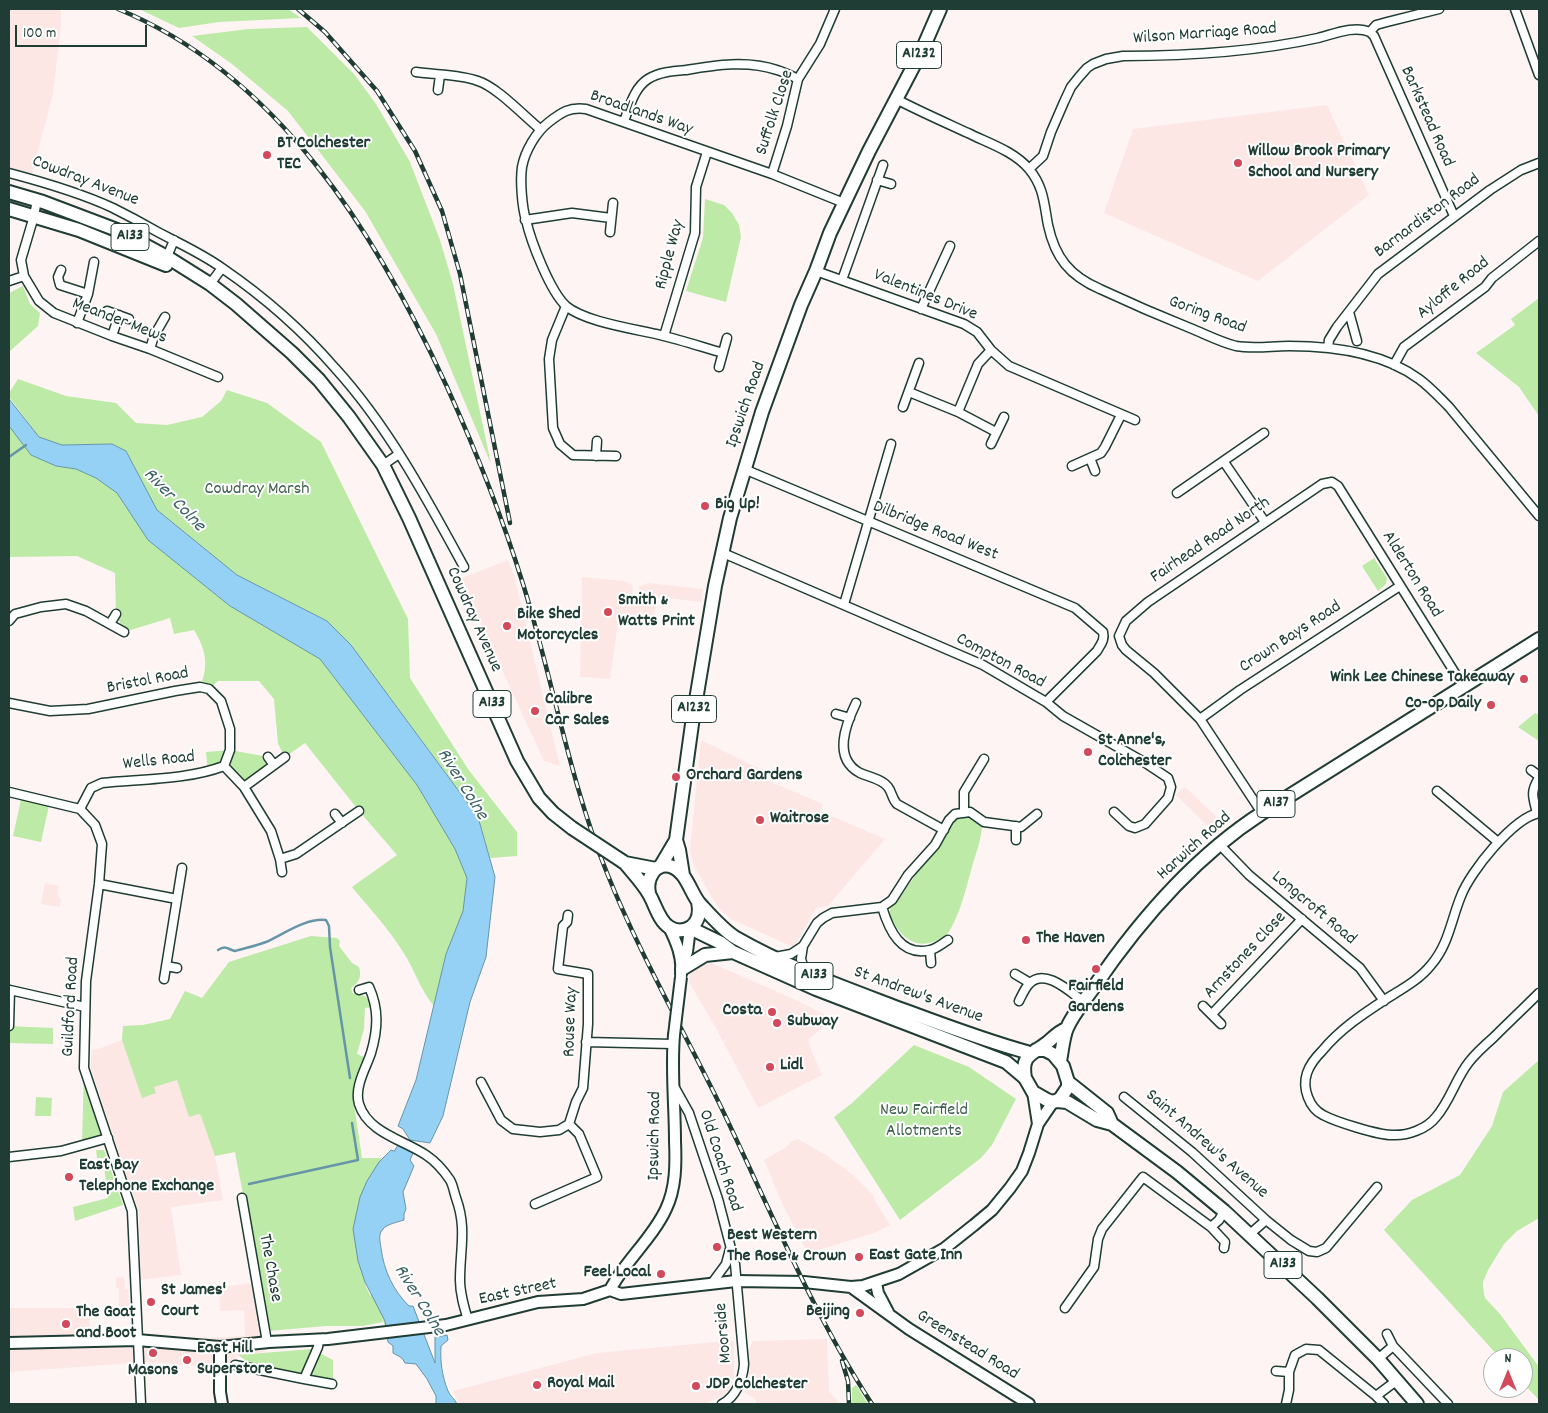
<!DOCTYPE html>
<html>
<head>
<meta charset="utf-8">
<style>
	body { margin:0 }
	#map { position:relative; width:1548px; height:1413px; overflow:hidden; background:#fef4f3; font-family:Dekko,sans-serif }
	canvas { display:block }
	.frame { position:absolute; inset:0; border:10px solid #1f3d34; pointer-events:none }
	.north { position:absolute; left:1483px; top:1348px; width:50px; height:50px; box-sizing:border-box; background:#fff; border:1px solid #a5b1ae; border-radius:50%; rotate:0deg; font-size:14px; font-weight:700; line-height:20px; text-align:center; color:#1f3d34 }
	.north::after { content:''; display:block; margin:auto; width:18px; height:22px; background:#d1495b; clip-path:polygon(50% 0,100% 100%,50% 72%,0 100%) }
	.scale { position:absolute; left:15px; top:25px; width:132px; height:22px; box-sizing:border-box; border:2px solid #1f3d34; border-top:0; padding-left:6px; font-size:15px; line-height:18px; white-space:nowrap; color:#1f3d34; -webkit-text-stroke:4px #fff; paint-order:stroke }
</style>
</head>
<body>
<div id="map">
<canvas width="1548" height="1413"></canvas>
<div class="frame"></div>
<div class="north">N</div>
<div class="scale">100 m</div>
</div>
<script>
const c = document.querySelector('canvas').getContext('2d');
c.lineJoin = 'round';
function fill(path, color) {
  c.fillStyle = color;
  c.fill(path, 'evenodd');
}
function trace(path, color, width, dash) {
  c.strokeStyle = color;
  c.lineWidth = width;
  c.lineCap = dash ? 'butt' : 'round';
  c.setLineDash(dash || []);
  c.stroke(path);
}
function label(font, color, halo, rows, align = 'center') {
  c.font = font + ' Dekko,sans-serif';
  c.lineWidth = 4;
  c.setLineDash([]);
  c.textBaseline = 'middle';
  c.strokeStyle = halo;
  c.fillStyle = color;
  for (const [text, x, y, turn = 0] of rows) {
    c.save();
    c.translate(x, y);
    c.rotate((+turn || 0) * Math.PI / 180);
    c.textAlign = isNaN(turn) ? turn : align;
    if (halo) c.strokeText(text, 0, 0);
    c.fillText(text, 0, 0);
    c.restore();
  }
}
const built = new Path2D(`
	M9,9H61V25L53,94L32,173L9,169Z
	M1327,105L1369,195L1258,281L1104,213L1133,129Z
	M508,560L514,575L560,766L544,761L460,579Z
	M582,577L625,581L633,586L632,597L639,598V587L648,583L703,589L702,602L658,597L652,624L618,623L610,679L580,677Z
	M701,740L764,771L762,778L823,804L820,811L885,839L828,906L816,908L804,930L793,947L731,919L720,909L713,899L694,866L690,851Z
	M1185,787L1220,820L1225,827L1216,834L1176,795Z
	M45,883L59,886L58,895L61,900L60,907L41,904Z
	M311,936L240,1181L235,1152L215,1156L223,1200L171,1207L181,1275L140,1280L139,1212L91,1069V1050H96L122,1040L123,1026L143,1025L170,1019L185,991L202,998L229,962Z
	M711,963L787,996L832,1018L820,1030L809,1039L810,1047L822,1075L758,1108L717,1030L689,982L690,974L693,968L700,964Z
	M798,1139L826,1155L853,1175L874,1196L875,1201L890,1225L874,1233L812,1252H807L782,1203L764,1160L785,1148L791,1142Z
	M124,1277L125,1289H128L129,1309H119V1288H116V1278Z
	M251,1283L257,1304L258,1314L262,1325L267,1350L261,1353L237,1356L227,1365L210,1367L148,1362L9,1372V1308H89L90,1336L209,1338L245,1336L244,1310L220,1311L219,1287Z
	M827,1339L829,1392L837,1400V1404H757L755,1399L744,1392L748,1385V1351L753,1341Z
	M734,1341V1377L730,1388L723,1396L704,1404H459L453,1391L597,1353L715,1342Z`);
const green = new Path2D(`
	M139,9H288L301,18L219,22L179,28Z
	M307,27L354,74L376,104L410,162L440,240L453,284L491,464L436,334L365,211L288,111L232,64L192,36L248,29Z
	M705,199L724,205L732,213L739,225L741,237L726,302L686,291L703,238Z
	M23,286L30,304L40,313L38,326L9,352V296L11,292Z
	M1539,298V416L1519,387L1476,353L1515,325L1511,319Z
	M18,379L66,396L116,403L136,423L167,425L202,417L221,401L227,390L267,403L321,442L408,619L410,678L468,769L517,832V856L490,858L478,816L351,645L327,621L237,575L157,510L126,451L111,444L62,445L39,437L9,397V393Z
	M9,426L31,455L56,466L76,469L96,478L117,493L148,540L230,606L320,659L417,785L455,849L467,878L463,911L446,954L434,1006C420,990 415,970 403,952C389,929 369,908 352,887L397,855L359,811L305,743L285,757L278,744L274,699L259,681H218L209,689L200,687C209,665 206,650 194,630L174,634L170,618L124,632L116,614L115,573L77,556L9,557Z
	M1374,558L1387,578L1386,584L1378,591L1362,566Z
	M1535,713L1539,715V741L1518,727Z
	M230,750L268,757L274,765L244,787L224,766L208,772L206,752Z
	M22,795L50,801L41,842L13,836Z
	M959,816H968L982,826C981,841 976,853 972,867C966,888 961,911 950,930C947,936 941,938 935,941C912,951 897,932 889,913L891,906L897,902L919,870L938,848L952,822Z
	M311,936L337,938L340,941L339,946L352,963L359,967C362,976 359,983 351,988L353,994C363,994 370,997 372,1007L365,1008L364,1029L357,1054L364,1057L355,1086L354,1104L362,1158H381L354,1230L366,1287L370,1295L388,1297L436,1396L427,1379L416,1364L405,1363L402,1358L393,1353V1346L388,1342L387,1331L380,1313L383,1322L363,1326H326L269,1331L235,1152L215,1156L201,1116L199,1114L189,1117L177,1080L154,1087L156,1093L142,1098L122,1040L123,1026L143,1025L170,1019L185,991L202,998L229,962Z
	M9,1026L53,1028V1044L9,1043Z
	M914,1045L969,1067L1016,1099L992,1145L981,1158L900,1220L834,1117L852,1103Z
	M1539,1060V1218L1517,1231L1504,1244L1488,1270L1483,1282V1288L1485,1298L1500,1314L1539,1367V1400L1523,1383V1358H1500L1384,1230L1412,1200L1460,1175L1492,1126L1503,1092Z
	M84,1068L108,1138L82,1145Z
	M36,1097L52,1098L51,1116H35Z
	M96,1150H104L123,1205L75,1221L73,1207L108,1198L103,1158H97Z
	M312,1349L333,1360V1380L262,1366L259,1368L245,1363L244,1359L238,1355Z
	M856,1385L868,1404H852V1388Z`);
const water = new Path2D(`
	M9,399L39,437L62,445L112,444L126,451L157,510L237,575L327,621L351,645L478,817L495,877L486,957L470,1002L443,1116L430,1143L410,1140L403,1129L398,1126L416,1080L446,954L463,911L467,878L455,849L417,785L320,659L230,606L148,540L117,493L96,478L76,469L56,466L31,455L9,426Z
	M399,1144L414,1151L410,1160L414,1166L403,1192L406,1209L404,1214V1220C398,1222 387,1224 383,1229C378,1234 380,1241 381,1248C384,1271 393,1290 409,1306H413L435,1363V1337L447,1335L448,1340L441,1346C440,1361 442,1376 448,1391C450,1396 455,1399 457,1404H436V1396L427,1379L416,1364L405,1363L402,1358L393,1353V1346L388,1342L385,1321L365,1282L358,1261L353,1229L360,1197L367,1181L379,1162L391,1150L394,1151Z`);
const stream = new Path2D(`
	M9,457L26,445
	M218,950C226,945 227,949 235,951C245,948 256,946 266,942C284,934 305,918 326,920L329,926L330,947L350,1078
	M249,1184L358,1160L352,1123`);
const minor = new Path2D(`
	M1515,9L1539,75
	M1370,32L1374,36L1454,216
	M416,72C436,75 459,74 478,81C497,87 524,116 540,129
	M438,90L440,75
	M896,99C919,111 944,122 968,133C988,143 1014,151 1029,169C1044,187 1044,204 1048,225C1055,258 1070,276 1100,289C1130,303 1160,316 1190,328C1205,334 1220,342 1236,346C1254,349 1271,346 1289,346C1333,346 1382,352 1419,379C1430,387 1439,397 1449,407L1539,516
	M624,121C630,106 634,88 648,79C659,72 674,71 686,70C716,65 747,60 777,70C784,72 792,76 798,79
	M1029,169L1043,156L1051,132L1064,102L1071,87L1079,77L1087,68L1093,64L1106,59L1123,56C1188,56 1254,52 1318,38C1334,34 1354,25 1370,32L1376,25L1387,22L1439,9
	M9,173C43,182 81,193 113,208C127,215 142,223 156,231C178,243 201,253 222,268C263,296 302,330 335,368C388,426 427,499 464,567
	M772,174L787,126L798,79L820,44L835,9
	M877,180L891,184
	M37,200L34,216L21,260L24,276L39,301L54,313L112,336L150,349L218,377
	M525,220L572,213L611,218
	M610,232L613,203
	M167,257L174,240
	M61,270L58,277L60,285L88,294
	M816,271L964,324L977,332L991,350L1009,366L1135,420
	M842,280L883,165
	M9,281L24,276
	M210,284L222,268
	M566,306L552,340L549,359L553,428L560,444L573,455L616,456
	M921,309L950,246
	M107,311L129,319
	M1349,312L1357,341
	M77,323L88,294L94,262
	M112,336L119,315
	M664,336L695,233L696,187L707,152
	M1328,348L1329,340L1337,327L1378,274L1490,190L1521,170L1539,163
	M150,349L154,336L165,317
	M723,353C702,347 681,340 660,335C635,329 585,322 566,306C550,291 531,242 526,220C522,207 520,181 522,167C525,151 536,132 549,122C562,112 569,107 586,109L772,174L844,203
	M1394,365L1404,347L1485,287L1492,278L1539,241
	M719,367L727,338
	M909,392L958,412L996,432
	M903,407L919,363
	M958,412L978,364L991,350
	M991,444L1004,417
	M596,456L597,441
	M1090,458L1095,471
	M1224,462L1265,522
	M383,465L399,454
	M1072,466L1101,453L1105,447L1121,415
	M744,469L1075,608L1103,632C1105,640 1101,644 1097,651L1046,702
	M1177,493L1264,433
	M723,553L983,665L1046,702L1063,716L1144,762L1168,778L1171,787L1168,798L1145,824L1135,828L1129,826L1114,812
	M845,601L891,444
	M9,621L15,614L41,607L66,604L86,611L124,632
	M110,624L116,614
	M9,703L50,711L88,709L175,691L200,687L209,689L221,701L230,729V750L224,766
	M856,703C846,724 832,758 860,773C869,777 882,779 888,787C892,792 892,799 897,804L944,830
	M836,714L850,718
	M1200,719L1240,690L1400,586
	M268,757L274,765
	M1531,770L1539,776
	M244,787L285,757
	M1437,791L1498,842
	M9,792L80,809L95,825L102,844L99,884L86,981L84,1068L132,1211L141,1404
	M80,809L91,788L102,783C141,779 187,780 224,766L244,787L271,831L280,859L296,854L359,811
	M964,812V792L984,759
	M1262,813L1200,719L1154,673L1126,650L1122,645L1119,636L1126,621L1148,602L1322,484L1332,482L1338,486L1463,686
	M1537,813C1533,797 1530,792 1539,778
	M1539,813C1513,818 1470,872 1461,896C1451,920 1449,944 1431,965C1419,980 1402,989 1386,999C1363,1014 1340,1029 1322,1051C1316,1057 1310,1064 1307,1073C1302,1088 1309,1108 1323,1115C1336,1122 1378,1135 1392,1135C1407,1136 1427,1129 1436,1117C1450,1101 1456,1078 1469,1062C1476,1053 1485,1045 1493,1038C1508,1023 1524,1008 1539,993
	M335,814L342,823
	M1016,840V826
	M1219,844L1249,875L1360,968L1384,1001
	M280,859L282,872
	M99,884L177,899
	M882,907C889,930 901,957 930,950C936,949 943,943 948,940
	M803,946L817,923L823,918L832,913L882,907L892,900L908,875L935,845L949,820L955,814L970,812L984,822L1021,827L1037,814
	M930,950L931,963
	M775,957L791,954L803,946L801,959L805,972
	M166,966L177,968
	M1015,974L1030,983
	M164,979L182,868
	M359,990L369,987C379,1009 378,1029 371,1053C366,1068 354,1087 359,1104C368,1133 404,1140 426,1155C435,1161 444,1171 450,1180C453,1185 454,1192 456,1198C467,1228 460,1249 460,1280C460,1294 464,1307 468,1320
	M1019,1001C1022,995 1025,988 1029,984C1045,967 1070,992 1084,1002
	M1203,1006L1221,1024
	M1212,1014L1302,919
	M9,1026L10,990L85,1007
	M586,1042L673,1044
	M481,1082L501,1120L513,1129L540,1132L559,1130L569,1124L576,1102L583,1088L588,1024V974L558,969L563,926L567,922L568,915
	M675,1088L689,1113L718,1199L735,1264L744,1364C743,1379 736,1397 722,1404
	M1124,1097L1192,1152L1266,1220L1291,1240L1309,1251L1317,1252L1326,1248L1377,1187
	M9,1157L61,1151L108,1138
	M242,1198L267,1342
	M535,1204L597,1177L579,1134L569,1124
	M1211,1227L1225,1242L1224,1248
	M1250,1234L1266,1220
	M712,1283L726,1264L730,1249
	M1065,1308L1094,1267L1098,1239L1102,1229L1143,1177L1211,1227L1219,1220L1224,1211
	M1387,1334L1393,1346
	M1378,1359L1393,1346L1448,1404
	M235,1365L304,1379L318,1347L319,1339
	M1276,1371L1289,1372
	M304,1379L332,1384
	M1376,1396L1396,1381
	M1286,1404L1289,1390V1372L1295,1355L1306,1349L1319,1350L1376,1396L1384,1404`);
const tertiary = new Path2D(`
	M669,927C676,941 683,957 681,974
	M682,965L687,952L690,928
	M1033,1092L1038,1124
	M876,1283L878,1293L888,1312
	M851,1287L909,1329L1029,1404
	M610,1290C625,1261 652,1239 666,1209C676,1188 676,1164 675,1141C675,1106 671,1070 674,1035
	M9,1343L137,1340L220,1347L269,1342L328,1339L446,1325L538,1302L583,1299L610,1290L621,1294L736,1281L804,1282L851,1287L863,1286L899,1274L945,1248L974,1225L992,1210L1010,1188L1022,1171L1029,1153L1038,1124L1053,1102
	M220,1347V1392L222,1404`);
const primary = new Path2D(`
	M9,192L43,202L117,230L167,257L210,284L236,304L292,353L319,380L349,417L383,465L409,518L517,761L539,798L553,813L572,828
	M9,209L79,230L166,265
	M676,840L679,850L683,875
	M622,861L625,863C633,873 643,883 649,894C655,904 659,921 669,927C676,932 685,931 691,927C699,921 700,911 698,902
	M625,863L656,869
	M660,867L676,840L692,724L715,586L730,518L762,412L801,305L816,271L830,233L869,151L923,48L940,9
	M649,893C646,880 654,862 670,866C687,871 690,893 700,904C711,916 723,930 736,938C785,966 837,985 890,1005C936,1022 982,1040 1030,1053
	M690,928L721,943L733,952L816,989L1006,1062L1025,1078L1033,1092L1047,1100L1053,1102L1060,1099L1068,1087V1082
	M682,969L705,955L733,952
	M1036,1050H1045L1053,1054L1063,1066L1068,1082L1107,1113L1112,1124
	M1060,1061C1062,1052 1063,1037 1067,1028C1073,1014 1085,1000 1094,987C1139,921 1194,857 1262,813L1539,639
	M1025,1078C1021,1055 1031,1055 1047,1043C1053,1038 1058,1032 1066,1029
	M1057,1101L1067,1102L1097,1120L1112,1124L1177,1172L1224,1211L1317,1298L1378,1359L1417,1404`);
const rail = new Path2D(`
	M118,9C279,75 377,235 447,387C476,451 502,516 523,584C553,680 569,779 607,873C639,953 683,1029 721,1107C769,1207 812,1312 872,1404
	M298,9L325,32L377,91L415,151L442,211L460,274L510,523
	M842,1361L848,1381L849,1404`);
const tertiaryBridge = new Path2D(`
	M674,1035L681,977`);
const primaryBridge = new Path2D(`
	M572,828L622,861`);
const markers = [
	[267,155,5,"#d1495b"],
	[1238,163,5,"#d1495b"],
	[705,506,5,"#d1495b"],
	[608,612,5,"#d1495b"],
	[507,626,5,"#d1495b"],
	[1524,679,5,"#d1495b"],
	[1491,705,5,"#d1495b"],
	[535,711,5,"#d1495b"],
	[1088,752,5,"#d1495b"],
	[676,777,5,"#d1495b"],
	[760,820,5,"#d1495b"],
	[1026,940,5,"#d1495b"],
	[1096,969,5,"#d1495b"],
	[772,1012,5,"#d1495b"],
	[777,1023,5,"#d1495b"],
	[770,1067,5,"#d1495b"],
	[69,1177,5,"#d1495b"],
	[717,1247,5,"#d1495b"],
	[859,1257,5,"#d1495b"],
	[661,1274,5,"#d1495b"],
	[151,1302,5,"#d1495b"],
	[860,1313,5,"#d1495b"],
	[66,1324,5,"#d1495b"],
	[153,1353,5,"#d1495b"],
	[187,1360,5,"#d1495b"],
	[537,1385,5,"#d1495b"],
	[696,1386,5,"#d1495b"]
];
const shields = [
	[919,55,45],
	[130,237,38],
	[492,704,38],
	[694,709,45],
	[1276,804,38],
	[814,976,38],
	[1283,1265,38]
];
const shieldNames = [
	["A1232",919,55],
	["A133",130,237],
	["A133",492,704],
	["A1232",694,709],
	["A137",1276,804],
	["A133",814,976],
	["A133",1283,1265]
];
const streetNames = [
	["Wilson Marriage Road",1205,35,-4],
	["Suffolk Close",776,113,-72],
	["Broadlands Way",641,114,19],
	["Barkstead Road",1426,117,66],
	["Cowdray Avenue",85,182,21],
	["Barnardiston Road",1428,217,-37],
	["Ripple Way",671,255,-75],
	["Ayloffe Road",1454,289,-39],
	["Valentines Drive",925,296,22],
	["Goring Road",1207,316,20],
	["Meander Mews",119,322,21],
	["Ipswich Road",747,405,-71],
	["Dilbridge Road West",935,532,22],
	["Fairhead Road North",1211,541,-34],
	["Alderton Road",1411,575,58],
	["Cowdray Avenue",473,620,66],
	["Crown Bays Road",1291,638,-33],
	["Compton Road",1000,662,28],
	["Bristol Road",148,682,-11],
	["Wells Road",159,762,-6],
	["Harwich Road",1195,847,-42],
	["Longcroft Road",1313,909,40],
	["Arnstones Close",1246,956,-47],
	["St Andrew's Avenue",918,996,20],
	["Guildford Road",72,1007,-87],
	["Rouse Way",572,1022,-88],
	["Ipswich Road",656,1136,-89],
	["Saint Andrew's Avenue",1206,1145,41],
	["Old Coach Road",719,1161,72],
	["The Chase",269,1268,80],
	["East Street",518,1293,-12],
	["Moorside",725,1333,-95],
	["Greenstead Road",967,1346,32]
];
const poiNames = [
	["BT Colchester",277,145],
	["TEC",277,166],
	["Willow Brook Primary",1248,153],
	["School and Nursery",1248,174],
	["Big Up!",715,506],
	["Smith &",618,602],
	["Watts Print",618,623],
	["Bike Shed",517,616],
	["Motorcycles",517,637],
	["Wink Lee Chinese Takeaway",1514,679,"right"],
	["Calibre",545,701],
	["Car Sales",545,722],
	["Co-op Daily",1481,705,"right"],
	["St Anne's,",1098,742],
	["Colchester",1098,763],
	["Orchard Gardens",686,777],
	["Waitrose",770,820],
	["The Haven",1036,940],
	["Fairfield",1096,988,"center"],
	["Gardens",1096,1009,"center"],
	["Costa",762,1012,"right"],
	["Subway",787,1023],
	["Lidl",780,1067],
	["East Bay",79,1167],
	["Telephone Exchange",79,1188],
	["Best Western",727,1237],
	["The Rose & Crown",727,1258],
	["East Gate Inn",869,1257],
	["Feel Local",651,1274,"right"],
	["St James'",161,1292],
	["Court",161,1313],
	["Beijing",850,1313,"right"],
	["The Goat",76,1314],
	["and Boot",76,1335],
	["East Hill",197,1350],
	["Superstore",197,1371],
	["Masons",153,1372,"center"],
	["Royal Mail",547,1385],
	["JDP Colchester",706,1386]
];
const parkNames = [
	["Cowdray Marsh",257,491],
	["New Fairfield",924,1112],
	["Allotments",924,1133]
];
const waterNames = [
	["River Colne",173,501,46],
	["River Colne",461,785,58],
	["River Colne",418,1301,58]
];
fill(built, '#fce7e5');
fill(green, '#bdeaa7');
fill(water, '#95d0f5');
trace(water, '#6695a8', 1);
trace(stream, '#6695a8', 2.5);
trace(minor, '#1f3d34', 11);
trace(tertiary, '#1f3d34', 14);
trace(primary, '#1f3d34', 16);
trace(minor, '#fff', 8);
trace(tertiary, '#fff', 10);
trace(primary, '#fff', 12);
trace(rail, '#1f3d34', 4.5);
trace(rail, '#fff', 2.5, [8]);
trace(tertiaryBridge, '#1f3d34', 14, []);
trace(primaryBridge, '#1f3d34', 16, []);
trace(tertiaryBridge, '#fff', 10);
trace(primaryBridge, '#fff', 12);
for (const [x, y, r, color] of markers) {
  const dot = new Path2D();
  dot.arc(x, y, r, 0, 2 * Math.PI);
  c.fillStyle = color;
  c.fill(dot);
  trace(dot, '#fff', 2);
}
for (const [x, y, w] of shields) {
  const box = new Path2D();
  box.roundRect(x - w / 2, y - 13.5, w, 27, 4);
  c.fillStyle = '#fff';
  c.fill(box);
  trace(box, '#1f3d34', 1);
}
label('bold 16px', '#1f3d34', null, shieldNames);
label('18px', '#1f3d34', '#fff', streetNames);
label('bold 18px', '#1f3d34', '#fff', poiNames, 'left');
label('18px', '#3f604b', '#fff', parkNames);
label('italic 19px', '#3c6264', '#fff', waterNames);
</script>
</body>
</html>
